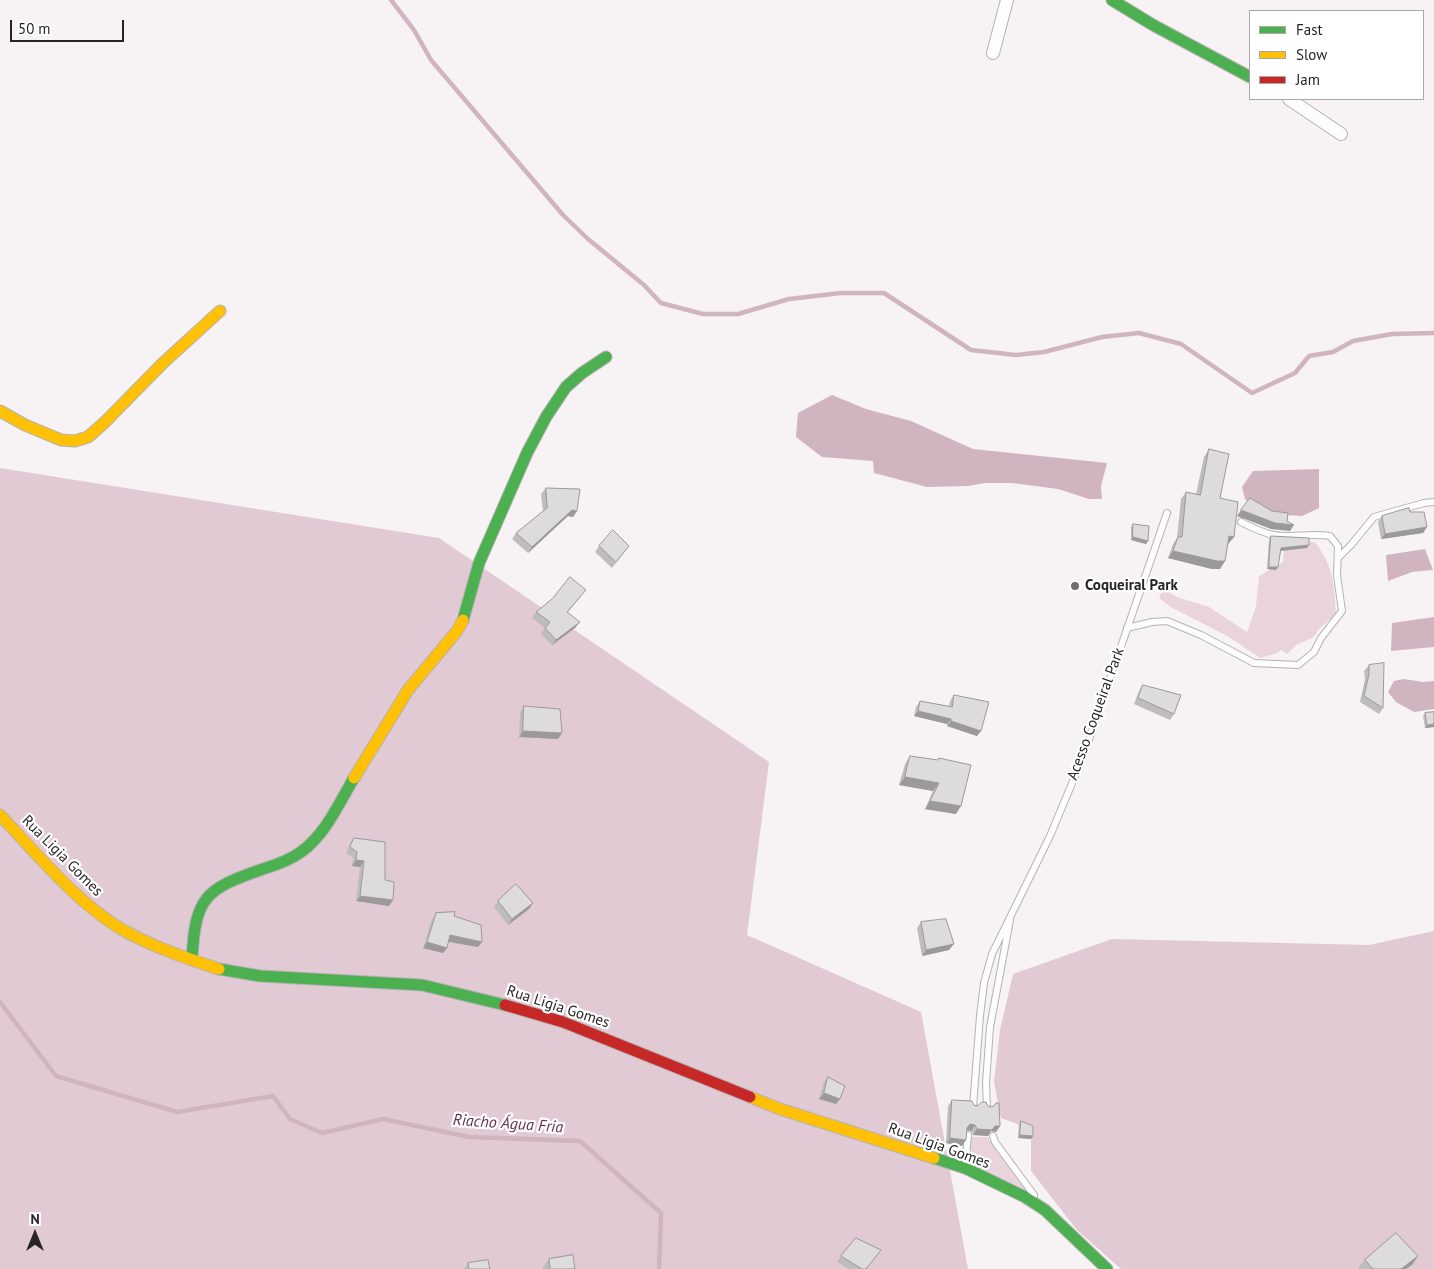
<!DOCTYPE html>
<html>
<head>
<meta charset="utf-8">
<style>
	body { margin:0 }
	#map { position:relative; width:1434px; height:1269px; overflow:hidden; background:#f7f2f4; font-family:"PT Sans",sans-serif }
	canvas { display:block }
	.legend { position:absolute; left:1249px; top:10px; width:175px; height:90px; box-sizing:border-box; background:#fff; border:1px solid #a9a7a8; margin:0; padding:6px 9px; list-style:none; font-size:15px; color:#272425 }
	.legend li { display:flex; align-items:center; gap:10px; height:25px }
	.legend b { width:25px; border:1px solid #a9a7a8 }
	.north { position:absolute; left:10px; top:1209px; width:50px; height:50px; -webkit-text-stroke:4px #fff; paint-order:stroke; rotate:0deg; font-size:14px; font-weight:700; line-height:20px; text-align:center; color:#272425 }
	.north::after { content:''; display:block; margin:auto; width:18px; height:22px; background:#272425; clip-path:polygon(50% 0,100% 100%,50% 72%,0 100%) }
	.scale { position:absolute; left:10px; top:20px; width:114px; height:22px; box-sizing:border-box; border:2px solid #272425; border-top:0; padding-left:6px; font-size:15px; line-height:18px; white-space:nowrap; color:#272425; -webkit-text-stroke:4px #fff; paint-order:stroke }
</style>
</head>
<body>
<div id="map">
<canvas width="1434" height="1269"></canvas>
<ul class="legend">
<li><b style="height:6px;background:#4caf50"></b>Fast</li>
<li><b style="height:6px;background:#ffc107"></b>Slow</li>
<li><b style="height:6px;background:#c62828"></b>Jam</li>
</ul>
<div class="north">N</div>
<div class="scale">50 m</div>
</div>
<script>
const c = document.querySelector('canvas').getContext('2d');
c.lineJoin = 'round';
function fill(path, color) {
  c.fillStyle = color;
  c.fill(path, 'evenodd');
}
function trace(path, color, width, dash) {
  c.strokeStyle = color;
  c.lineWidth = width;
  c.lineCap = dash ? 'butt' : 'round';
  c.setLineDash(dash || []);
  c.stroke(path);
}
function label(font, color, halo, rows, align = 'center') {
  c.font = font + ' "PT Sans",sans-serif';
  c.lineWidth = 4.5;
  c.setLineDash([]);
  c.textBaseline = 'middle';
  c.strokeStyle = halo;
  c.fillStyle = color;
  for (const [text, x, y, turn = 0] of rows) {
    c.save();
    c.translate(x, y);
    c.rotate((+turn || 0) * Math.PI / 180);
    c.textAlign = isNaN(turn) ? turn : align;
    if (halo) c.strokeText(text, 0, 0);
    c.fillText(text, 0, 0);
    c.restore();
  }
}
const green = new Path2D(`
	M1302,541L1315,542C1334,568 1334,583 1336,614L1320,628L1314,637L1296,645L1287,654L1281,650L1277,653L1260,658L1229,637L1171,607L1159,598L1163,589L1177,597L1209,607L1247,632L1256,607L1259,576L1283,562L1284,550Z
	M972,1137H988L994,1147L1045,1210L965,1168Z`);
const forest = new Path2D(`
	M0,468L439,538L769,762L747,935L921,1012L968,1269H0Z
	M1434,931V1269H1121L1077,1230L1031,1171V1129L1001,1118L994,1082L1000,1030L1013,974L1112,939L1369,945Z`);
const water = new Path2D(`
	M832,395L866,409L911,421L973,449L1107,463L1101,486L1102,499H1089L1058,489L1012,483H985L968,486L927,487L874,473L873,461L822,457L796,437L798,413Z
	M1319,469V508L1302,516L1266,514L1245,499L1242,487L1253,471Z
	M1425,549L1433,570L1412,572L1388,581L1386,555Z
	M1434,617V647L1391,651L1392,623Z
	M1404,679L1423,682L1434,681V709L1414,712L1396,702L1388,692L1394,681Z`);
const stream = new Path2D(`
	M391,0L414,30L431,60L563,215L588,239L644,285L661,303L703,314H738L789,299L841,293H884L971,350L1016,355L1044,352L1102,337L1139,333L1181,344L1252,393L1295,373L1309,356L1333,352L1353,341L1392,334L1434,333
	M0,1002L56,1076L177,1112L273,1096L290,1119L322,1133L383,1119L469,1137L580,1141L661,1213L659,1269`);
const lane = new Path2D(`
	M1338,558L1351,545L1374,517L1424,503L1434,502
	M1127,628L1152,622L1167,621L1201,635L1254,663L1298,665L1314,652L1321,638L1342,611L1337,575L1338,546L1330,536C1311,533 1292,538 1274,535C1262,533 1251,527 1241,522
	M973,1107L980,1016L984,983L992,954L1050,836L1083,757L1167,513
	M987,1108L986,1083L990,1027L1010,920
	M993,1136L995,1142L1034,1195
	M965,1166L968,1135`);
const street = new Path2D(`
	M993,53L1007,0
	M1289,99L1341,134`);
const fast = new Path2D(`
	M1112,0L1153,25L1250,77
	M463,620L479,563L527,453L546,417L566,387L582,373L606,357
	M192,960C195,897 205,889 263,869C276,865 290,860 301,852C326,834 339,803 354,778
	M219,969L260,976L422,985L505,1005
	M934,1158L965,1168L1025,1197L1045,1210L1107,1269`);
const slow = new Path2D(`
	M0,411L25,425L61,440L75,441L88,437L104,423L163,363L220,311
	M354,778L408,690L457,631L463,620
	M0,815C36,853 78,904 123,930C153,947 186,958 219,969
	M750,1097L780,1109L934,1158`);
const jam = new Path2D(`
	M505,1005L563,1022L750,1097`);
const wall = new Path2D(`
	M1209,449L1220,498L1234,537L1228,544L1225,561L1220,569H1212L1168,558L1173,544L1177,538L1181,499L1186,492L1196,494L1204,457Z
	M546,488L573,517L568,516L528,553L512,539L516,533L543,511L541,494Z
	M1410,512L1427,527L1423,533L1381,539L1378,522L1382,516Z
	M1133,524L1148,541L1146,544L1131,540V527Z
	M1271,536L1307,548L1281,551L1276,570L1267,569L1269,539Z
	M599,546H629L612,568L595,552Z
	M582,595L568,612L575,628L552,645L541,634L545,628L532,618L536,612Z
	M1369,665L1383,708L1379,714L1360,702L1365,679L1364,671Z
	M1143,685L1174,714L1170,720L1134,704L1139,691Z
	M954,695L981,731L977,736L947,726V724L914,716L916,707L920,701L949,706L950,701Z
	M524,706L558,739L519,737L520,712Z
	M1434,712V727L1425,728L1423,716L1425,713Z
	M910,756L938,760L939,758L956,814L925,809L933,791L899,785L905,764Z
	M354,838L385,880L393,900L389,906L356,901L360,867L352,866L353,858L346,853Z
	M498,901L533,903L529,909L508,925L494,907Z
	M436,913L454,916L478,947L448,942L447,948L443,953L423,948L432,919Z
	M921,922L949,950L922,956L917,928Z
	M828,1077L836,1104L819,1099L824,1082Z
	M952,1100L977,1106L987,1105L1000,1126L996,1132L991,1131L988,1136L973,1135L971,1131L967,1130L962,1146L946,1143L948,1106Z
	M1021,1121L1033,1136L1031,1139L1018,1138L1019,1124Z
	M881,1250L866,1269H849L837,1262L841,1256Z
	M1418,1256L1412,1265L1406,1269H1359L1358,1268L1365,1260Z
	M549,1259L575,1269H543L542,1268Z
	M468,1263L490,1269H464Z`);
const shadedWall = new Path2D(`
	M572,510L577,511L573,517L568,516L528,553L532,547Z
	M1241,510L1294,525L1290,531L1271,529L1237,516Z
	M1427,527L1423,533L1381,539L1385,534Z
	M1229,536L1234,537L1228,544H1224Z
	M1133,537L1148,541L1146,544L1131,540Z
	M1309,545L1307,548L1279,551L1281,548Z
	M1173,551L1225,561L1220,569H1212L1168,558Z
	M1269,567H1278L1276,570L1267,569Z
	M580,622L575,628L552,645L556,640Z
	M918,711L951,719L947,724L914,716Z
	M951,721L981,731L977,736L947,726Z
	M1434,724V727L1425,728L1427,725Z
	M523,731L562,733L558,739L519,737Z
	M905,777L939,783L933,791L899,785Z
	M930,801L961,806L956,814L925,809Z
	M356,860L364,861L360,867L352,866Z
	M360,896L393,900L389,906L356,901Z
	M533,903L529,909L508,925L512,919Z
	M450,935L482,942L478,947L445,941Z
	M427,942L447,948L443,953L423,948Z
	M954,944L949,950L922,956L926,950Z
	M824,1093L840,1099L836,1104L819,1099Z
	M970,1124L975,1125L971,1131L966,1130Z
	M995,1126H1000L996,1132L991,1131L988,1136L973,1135L977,1129Z
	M1020,1135L1033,1136L1031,1139L1018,1138Z
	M950,1138L966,1140L962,1146L946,1143Z
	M1418,1256L1412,1265L1406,1269H1401Z`);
const building = new Path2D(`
	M1209,449L1229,454L1220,498L1238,502L1234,537L1229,536L1225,561H1217L1173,551L1178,537H1182L1186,492L1200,495Z
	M546,488L580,489L577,511L572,510L532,547L516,533L547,508Z
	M1250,498L1272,511L1288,513L1287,521L1294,525L1275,523L1241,510Z
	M1409,508L1410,512H1424L1427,527L1385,534L1382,516Z
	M1133,524L1149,526L1148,541L1133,537Z
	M613,530L629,546L616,562L599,546Z
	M1271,536L1309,538V545L1281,548L1278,567H1269Z
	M570,577L586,590L567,612L580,622L556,640L545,628L550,622L536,612L552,599Z
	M1384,663L1383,708L1364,696L1369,674V665Z
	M1143,685L1181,695L1174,714L1138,698Z
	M954,695L989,702L981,731L951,721V719L918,711L920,701L952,707Z
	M524,706L560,709L562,733L523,731Z
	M1434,712V724L1427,725L1425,713Z
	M910,756L938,760L939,758L971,765L961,806L930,801L939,783L905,777Z
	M354,838L385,842V880L394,882L393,900L360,896L364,861L356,860L357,852L350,847Z
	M516,884L533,903L512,919L498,901Z
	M455,912L454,916L481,925L482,942L450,935L447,948L427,942L436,913Z
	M946,919L954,944L926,950L921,922Z
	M828,1077L845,1086L840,1099L824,1093Z
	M952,1100L972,1101L974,1105L977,1106L982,1102H986L987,1105L991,1107L994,1106L996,1103H999L1000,1126H995L992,1130L977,1129L975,1125L970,1124L967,1128L966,1140L950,1138Z
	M1021,1121L1033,1126V1136L1020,1135Z
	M1396,1233L1418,1256L1401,1269H1373L1365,1260Z
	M856,1238L881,1250L866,1269H862L841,1256Z
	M573,1255L575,1269H550L549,1259Z
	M488,1260L490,1269H469L468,1263Z`);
const markers = [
	[1075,586,5,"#706c6d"]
];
const poiNames = [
	["Coqueiral Park",1085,586]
];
const streetNames = [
	["Acesso Coqueiral Park",1096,714,-70],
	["Rua Ligia Gomes",62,856,45],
	["Rua Ligia Gomes",558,1007,18],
	["Rua Ligia Gomes",939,1146,20]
];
const waterNames = [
	["Riacho Água Fria",508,1124,4]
];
fill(green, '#e9d4dc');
fill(forest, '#e1cad4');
fill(water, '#d0b4c0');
trace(stream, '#d0b4c0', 4.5);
trace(lane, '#b5b2b3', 8);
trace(street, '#b5b2b3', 14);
trace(fast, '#b5b2b3', 13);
trace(slow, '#b5b2b3', 13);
trace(jam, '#b5b2b3', 13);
trace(lane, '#fefdfd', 6);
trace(street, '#fefdfd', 12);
trace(fast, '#4caf50', 11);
trace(slow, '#ffc107', 11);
trace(jam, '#c62828', 11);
fill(wall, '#bfbcbd');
fill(shadedWall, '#9b999a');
fill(building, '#dedbdc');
trace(building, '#9b999a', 1);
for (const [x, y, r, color] of markers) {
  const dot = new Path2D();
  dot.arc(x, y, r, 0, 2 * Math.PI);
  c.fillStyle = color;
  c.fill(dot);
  trace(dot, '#fff', 2);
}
label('bold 15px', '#272425', '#fff', poiNames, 'left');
label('15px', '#272425', '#fff', streetNames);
label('italic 16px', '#65324a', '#fff', waterNames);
</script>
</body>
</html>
